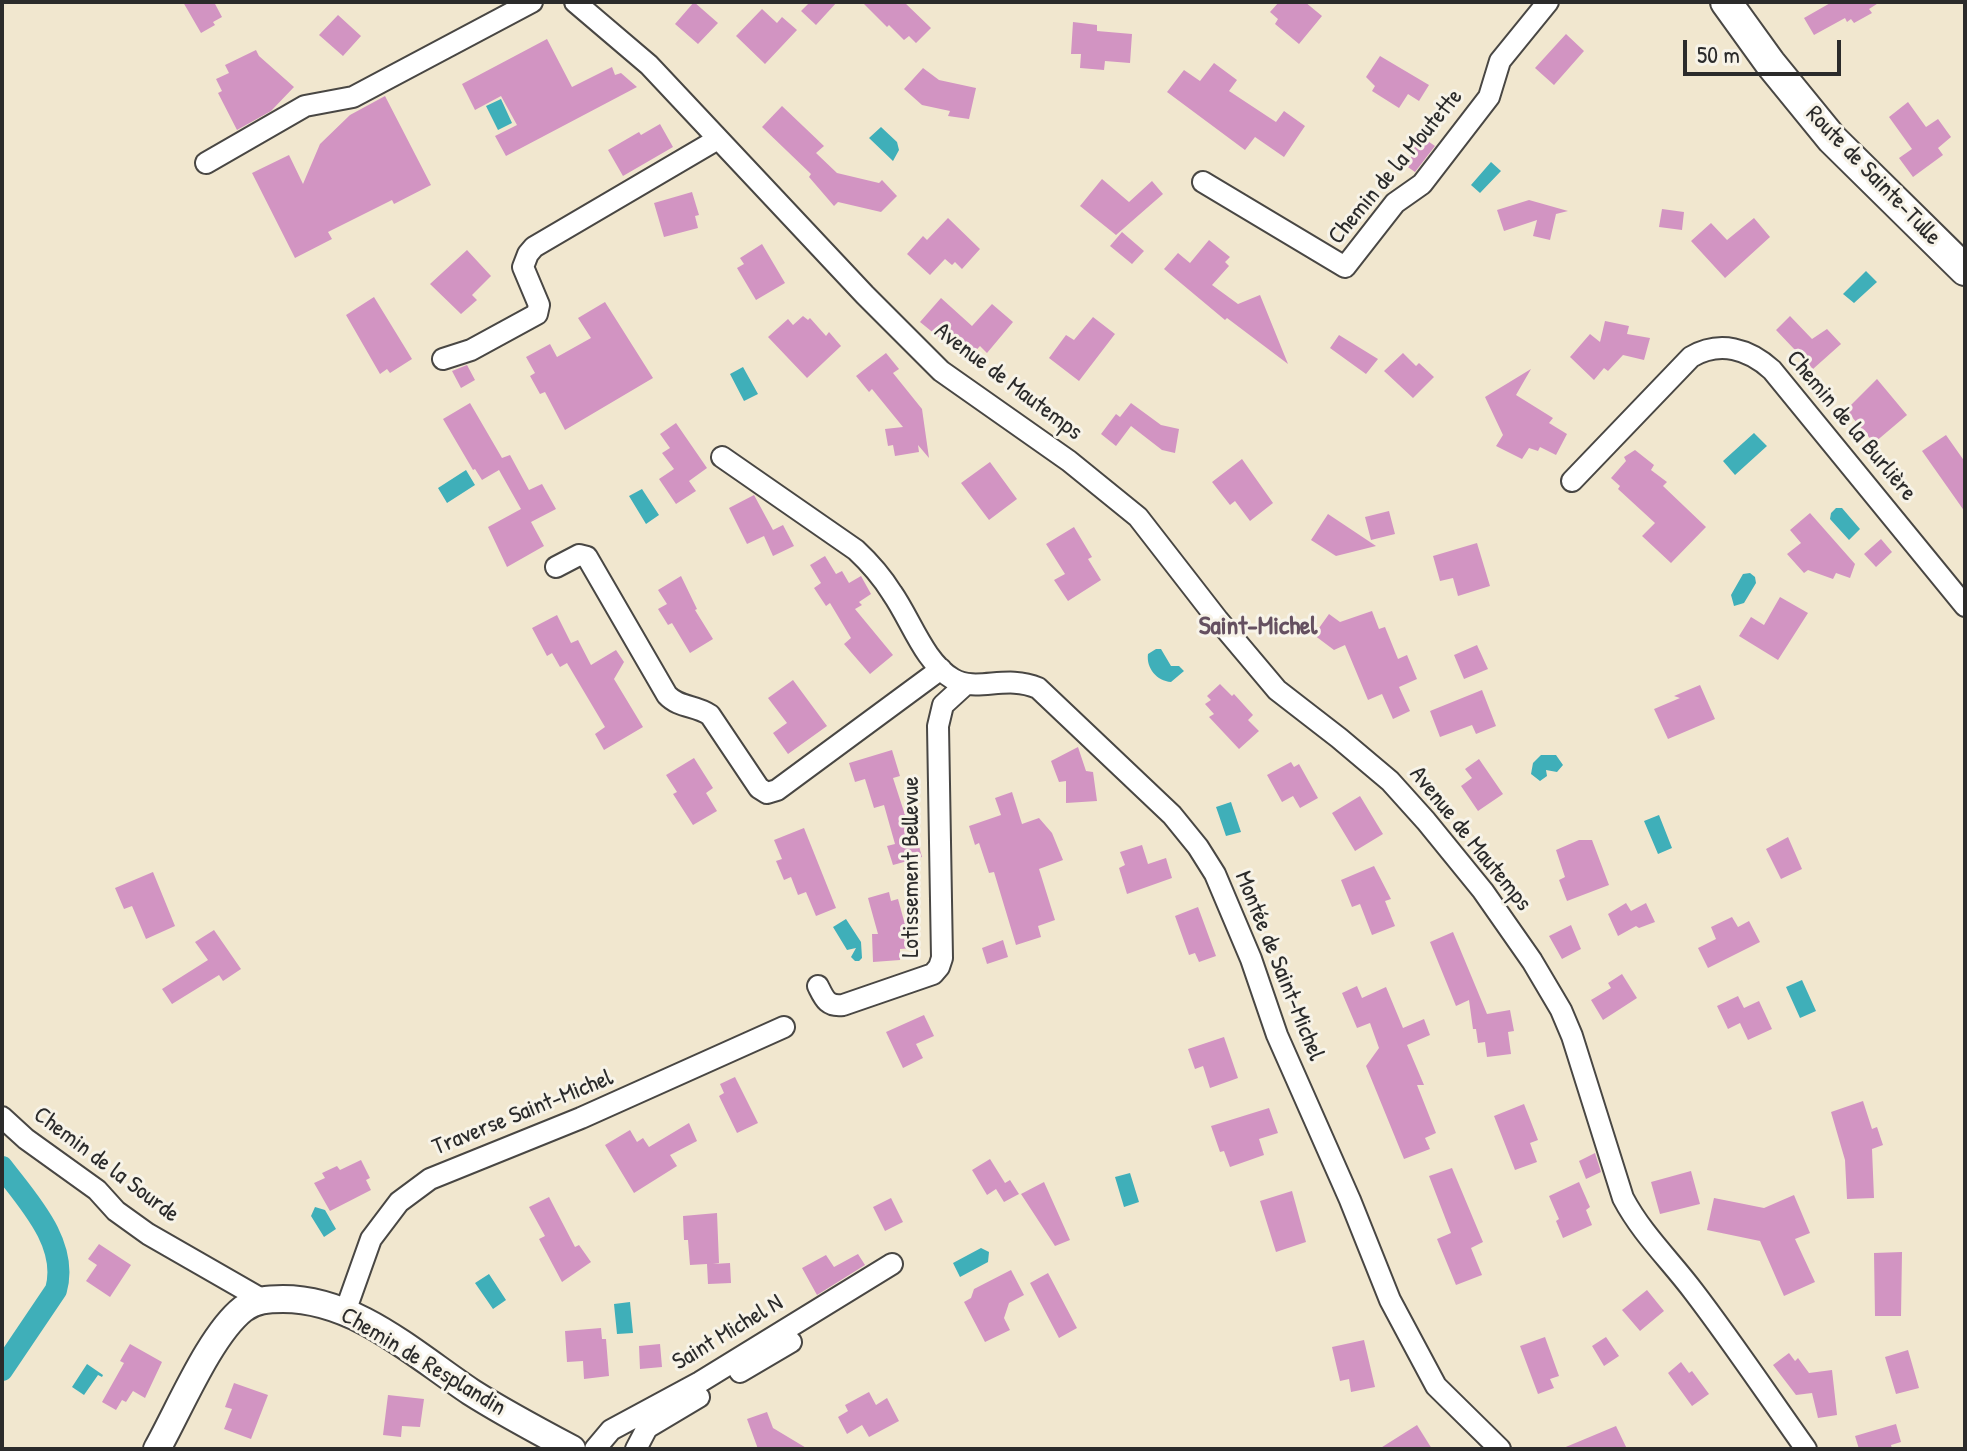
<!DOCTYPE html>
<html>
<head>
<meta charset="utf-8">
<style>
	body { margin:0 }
	#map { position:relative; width:1967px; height:1451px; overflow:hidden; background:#f1e7cf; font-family:"Patrick Hand",sans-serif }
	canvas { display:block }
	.frame { position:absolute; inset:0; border:4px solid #2b2b2b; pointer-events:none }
	.scale { position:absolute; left:1683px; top:40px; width:158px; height:36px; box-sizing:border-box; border:4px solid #2b2b2b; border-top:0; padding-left:10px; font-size:24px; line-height:28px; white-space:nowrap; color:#2b2b2b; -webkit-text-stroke:6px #f7f3e8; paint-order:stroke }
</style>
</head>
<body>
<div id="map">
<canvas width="1967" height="1451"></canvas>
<div class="frame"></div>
<div class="scale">50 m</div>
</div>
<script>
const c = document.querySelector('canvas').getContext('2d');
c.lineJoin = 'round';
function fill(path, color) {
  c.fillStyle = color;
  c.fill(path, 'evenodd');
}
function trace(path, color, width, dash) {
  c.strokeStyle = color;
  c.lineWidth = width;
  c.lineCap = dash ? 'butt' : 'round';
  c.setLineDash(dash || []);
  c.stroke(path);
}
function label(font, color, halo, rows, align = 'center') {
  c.font = font + ' "Patrick Hand",sans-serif';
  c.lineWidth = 6;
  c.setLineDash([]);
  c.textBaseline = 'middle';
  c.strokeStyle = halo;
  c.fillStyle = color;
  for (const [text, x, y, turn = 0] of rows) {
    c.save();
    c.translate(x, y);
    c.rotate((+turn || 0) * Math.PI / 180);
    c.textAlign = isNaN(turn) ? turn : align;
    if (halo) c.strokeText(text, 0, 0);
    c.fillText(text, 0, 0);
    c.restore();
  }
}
const water = new Path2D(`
	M501,99L512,123L498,130L486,106Z
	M881,127L897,142L899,150L893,161L869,138Z
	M1491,162L1501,171L1480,193L1471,185Z
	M1866,271L1877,282L1854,303L1843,294Z
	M743,367L758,394L744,401L730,374Z
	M1754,433L1767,446L1735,475L1723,461Z
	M466,470L475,485L447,503L438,488Z
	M642,489L659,515L646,524L629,496Z
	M1836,508H1842L1860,529L1849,540L1830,519L1831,513Z
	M1750,573L1755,577L1756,583L1744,603L1734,606L1731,595L1743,574Z
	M1156,649H1161L1171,666H1179L1184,671L1171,682C1157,681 1146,668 1148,654Z
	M1541,755H1556L1563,765L1557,772L1546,770L1547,776L1540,781L1531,774L1533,763Z
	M1231,802L1241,832L1226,836L1216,807Z
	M1659,815L1672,848L1658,854L1644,821Z
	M846,919L861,942L862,958L859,961H855L851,957L856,948L847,950L833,927Z
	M1802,980L1816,1011L1800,1018L1786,987Z
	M1130,1173L1139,1202L1124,1207L1115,1177Z
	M315,1207L325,1210L336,1229L324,1237L311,1216Z
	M981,1248L989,1252L988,1262L960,1277L953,1263Z
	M489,1274L506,1300L493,1309L475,1283Z
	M630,1302L633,1333L617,1334L614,1304Z
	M87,1364L103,1375L102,1377L98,1375L84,1395L72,1387Z`);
const canal = new Path2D(`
	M2,1167C28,1201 69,1244 56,1290L2,1370`);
const building = new Path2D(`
	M183,2H214L222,17L213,22L215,25L201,33Z
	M694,2L718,23L698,44L675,24Z
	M810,2H837L816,25L801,11Z
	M862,2H904L931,28L916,43L909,36L904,40L889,25L887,27Z
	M1279,2H1305L1322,16L1299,44L1275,24L1278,19L1270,12Z
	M1832,2H1880L1869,9L1872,13L1854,23L1851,19L1847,22L1845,18L1814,35L1804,18Z
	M762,9L777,23L782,17L797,30L765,64L736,36Z
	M338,15L361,36L343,56L319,35Z
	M1073,22L1097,25V31L1132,34L1130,63L1105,61L1104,70L1080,68L1081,54H1071Z
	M1566,34L1584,51L1554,85L1535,68Z
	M547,39L572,87L612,67L615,75L621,73L637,87L506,156L495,136L517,125L501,96L475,110L462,84Z
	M256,50L259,56L294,87L271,111L237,130L218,93L222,91L216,79L229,73L225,65Z
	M1380,56L1429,85L1419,101L1408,94L1399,108L1372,91L1375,86L1366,77Z
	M1214,63L1237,80L1229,91L1276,122L1284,111L1305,126L1284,157L1255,137L1245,150L1167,92L1184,70L1200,81Z
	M923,68L939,80L976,88L969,119L948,116L950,111L922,105L904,89Z
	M385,96L431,185L394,204L392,200L328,232L332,239L295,258L252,173L289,155L303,184L320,144L350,115Z
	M1908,102L1926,127L1938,119L1951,137L1938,148L1943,155L1913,177L1899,158L1912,149L1889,117Z
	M782,106L824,146L816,153L837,173L879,183L882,180L897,196L881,212L838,202L834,206L809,177L811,174L762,127Z
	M660,124L673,147L623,176L608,150L639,132L641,135Z
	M1419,135L1435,146L1415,172L1405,165L1415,152L1410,148Z
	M1102,179L1129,202L1152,181L1163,194L1116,235L1080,206Z
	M692,192L699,215L695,216L698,228L664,237L654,203Z
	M1529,200L1568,211L1556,214L1550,240L1533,236L1537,220L1504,231L1497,210Z
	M1662,209L1684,212L1682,230L1659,227Z
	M948,218L980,249L962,269L955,262L952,265L945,259L930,275L907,254L923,236L927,240Z
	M1754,218L1770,237L1725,278L1691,241L1711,223L1727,240Z
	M1122,232L1144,251L1132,264L1110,246Z
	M1209,240L1230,257L1225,262L1229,266L1212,285L1238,304L1260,295L1288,364L1227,318L1225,320L1164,269L1178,253L1190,263Z
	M762,244L785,283L756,300L737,268L744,264L740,258Z
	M467,250L491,276L472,295L477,300L461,314L430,284Z
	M374,297L412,359L390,373L387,369L380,374L346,315Z
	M941,298L972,326L992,304L1013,322L987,353L980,346L967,360L920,322Z
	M605,302L653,378L565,430L545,392L540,394L530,376L535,373L526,357L550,344L557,357L591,338L578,318Z
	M803,316L808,320L810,318L826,336L829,332L841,346L807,378L768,337L788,319L793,325Z
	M1790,316L1812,339L1827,329L1841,344L1813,369L1776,330Z
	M1093,317L1115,334L1079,381L1049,358L1066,335L1074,340Z
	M1605,321L1629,326L1627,334L1650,338L1644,360L1623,355L1608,371L1604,368L1594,380L1570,357L1590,334L1600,342Z
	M1339,335L1378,359L1366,374L1330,348Z
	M886,353L899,369L893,373L922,409L929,458L918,445L919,452L895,456L893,445L888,446L885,429L903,427L872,389L869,392L856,376Z
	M1403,353L1416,366L1419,363L1434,377L1413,398L1384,371Z
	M467,365L475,380L461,388L452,371Z
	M1531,369L1516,395L1553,418L1549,423L1567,434L1556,455L1540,447L1538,451L1529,448L1522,459L1496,446L1503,435L1485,397Z
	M1877,379L1907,415L1874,443L1846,410Z
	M470,403L502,458L510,455L529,490L542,484L556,509L531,522L544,546L507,567L488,527L521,509L499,470L482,480L475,469L473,470L443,419Z
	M1131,403L1161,425L1179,429L1175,453L1162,450L1131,426L1116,446L1101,434L1116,414L1120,417Z
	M676,423L707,468L689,481L696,491L676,504L659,479L674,469L662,453L670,448L660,434Z
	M1946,435L1965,462V512L1922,451Z
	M1635,450L1654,465L1651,470L1667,482L1663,486L1706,527L1671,563L1642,536L1655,523L1618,489L1620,486L1611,478L1626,461L1624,457Z
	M1242,459L1273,503L1250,521L1235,501L1230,505L1212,482Z
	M990,462L1017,499L989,520L961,483Z
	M754,495L773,530L783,525L794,546L773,556L764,536L747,544L729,508Z
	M1389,511L1395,534L1371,540L1365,517Z
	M1810,513L1855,564L1850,578L1836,573L1833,579L1808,570L1804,573L1787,554L1801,543L1790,530Z
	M1328,514L1376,546L1336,556L1311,540Z
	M1074,527L1092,557L1088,559L1101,580L1068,601L1054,580L1065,574L1046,544Z
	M1881,539L1892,552L1876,567L1864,554Z
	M1477,543L1490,586L1458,596L1453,578L1440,581L1433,556Z
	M825,556L836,574L842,571L849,583L861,576L871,594L859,602L862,605L855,609L893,655L870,674L844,644L851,638L830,603L826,606L814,588L821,583L810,565Z
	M681,576L697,609L695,610L713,639L690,653L672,623L668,625L658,609L667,604L658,590Z
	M1780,597L1808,613L1778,660L1739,636L1751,617L1764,625Z
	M1372,611L1379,629L1385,627L1398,659L1407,655L1417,679L1399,687L1410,711L1393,719L1382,694L1368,700L1345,645L1334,650L1314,635L1329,614L1340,622Z
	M557,615L571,643L578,640L591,665L616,650L624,662L614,679L643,727L604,750L595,734L605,727L567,663L560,667L552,653L547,656L532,628Z
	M1477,645L1488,669L1464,679L1454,655Z
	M793,680L827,726L788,754L773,733L787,723L768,698Z
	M1220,684L1232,696L1234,694L1253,715L1248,720L1259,731L1239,749L1209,717L1214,714L1205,704L1211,700L1207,696Z
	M1700,685L1715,719L1668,739L1654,709L1680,698L1674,696Z
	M1482,690L1496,726L1476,734L1472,725L1440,737L1430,711Z
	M1078,747L1086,771L1093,772L1097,801L1066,803V781L1059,782L1051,761Z
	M892,750L900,776L893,778L905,815L910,814L922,857L893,865L887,846L895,844L884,805L874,808L865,779L855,782L849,763Z
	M694,758L713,788L706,793L717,811L693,825L673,794L677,792L666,775Z
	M1479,759L1503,794L1478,811L1461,786L1472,778L1465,769Z
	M1291,762L1294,767L1299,764L1318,798L1300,808L1293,796L1282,802L1267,775Z
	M1012,792L1022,824L1039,818L1052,833L1063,860L1039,869L1055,920L1038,926L1041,937L1016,945L994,872L989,873L979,843L975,845L969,826L1001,815L995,798Z
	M1360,796L1383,834L1355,851L1332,813Z
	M804,828L836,908L816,916L806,892L798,895L791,877L784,880L776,861L782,859L774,840Z
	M1788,837L1802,869L1781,879L1766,849Z
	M1579,840H1592L1609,885L1567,901L1559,880L1565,877L1556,850Z
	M1142,845L1148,864L1166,858L1172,878L1127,894L1119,868L1125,865L1120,852Z
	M1374,866L1391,899L1385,901L1395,926L1372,935L1360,904L1352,907L1341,880Z
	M153,872L175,926L146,939L132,906L124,909L115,888Z
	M889,892L891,901L898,899L904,921L906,920L910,932L914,931L915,948L900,949V960L873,962L872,934H878L868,898Z
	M1626,903L1631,911L1646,903L1655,922L1639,928L1636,926L1618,936L1608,914Z
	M1198,907L1216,956L1199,962L1195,953L1189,955L1175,916Z
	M1732,917L1738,927L1749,921L1760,942L1708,968L1698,948L1716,939L1711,927Z
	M1571,925L1581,949L1562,959L1549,936Z
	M214,930L241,969L223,981L219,975L172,1004L162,989L208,960L195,942Z
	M1453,932L1487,1014L1510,1010L1514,1031L1508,1032L1511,1054L1487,1057L1485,1042L1478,1043L1476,1029H1473L1469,1000L1456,1006L1430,942Z
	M1003,940L1008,957L987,964L982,948Z
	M1622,974L1637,998L1603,1020L1591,1000L1611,988L1608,983Z
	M1357,986L1362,998L1386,987L1403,1028L1424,1019L1430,1035L1407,1045L1424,1085H1417L1436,1133L1425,1138L1430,1149L1404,1159L1366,1066L1379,1048L1370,1023L1357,1028L1342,993Z
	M1738,996L1744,1008L1759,1001L1772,1029L1748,1040L1740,1023L1728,1029L1717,1006Z
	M924,1015L934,1036L916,1044L923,1058L903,1068L886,1032Z
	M1224,1037L1238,1078L1210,1088L1203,1066L1195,1069L1188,1049Z
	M735,1077L758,1123L737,1133L719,1096L724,1093L720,1084Z
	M1863,1101L1872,1129L1877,1127L1883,1145L1872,1149L1874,1198L1847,1199L1845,1160L1831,1112Z
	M1524,1104L1538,1140L1530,1143L1537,1162L1515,1170L1494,1116Z
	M1269,1108L1278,1133L1259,1139L1264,1155L1230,1167L1224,1151L1220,1152L1211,1126Z
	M689,1123L697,1141L670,1155L677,1166L634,1193L605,1145L630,1130L637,1142L643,1138L649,1147Z
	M1595,1153L1601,1172L1586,1179L1579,1161Z
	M990,1159L1005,1183L1010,1180L1019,1194L1004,1202L996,1189L987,1195L972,1170Z
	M361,1160L370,1178L366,1180L371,1190L330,1211L314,1183L325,1178L322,1173L337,1166L340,1170Z
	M1452,1168L1483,1242L1471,1248L1482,1275L1456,1285L1437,1239L1451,1233L1429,1176Z
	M1691,1171L1700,1204L1660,1214L1651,1182Z
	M1044,1182L1070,1240L1055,1246L1021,1194Z
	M1579,1182L1590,1207L1586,1210L1592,1225L1563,1238L1556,1221L1559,1219L1549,1196Z
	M1292,1191L1306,1242L1276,1252L1260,1201Z
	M1794,1195L1810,1233L1795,1239L1815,1282L1784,1296L1760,1241L1707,1230L1714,1198L1764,1208Z
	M549,1197L575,1247L579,1245L591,1262L562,1282L539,1239L545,1236L529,1207Z
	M891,1198L903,1222L885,1231L873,1207Z
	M717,1213L719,1263L713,1264L730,1263L731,1283L708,1284L707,1264L690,1265L688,1240H684L683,1216Z
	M99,1244L131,1265L110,1297L86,1281L97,1265L88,1259Z
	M1902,1252L1901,1316H1875L1874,1253Z
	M858,1254L865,1265L817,1295L802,1268L826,1255L834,1267Z
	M1011,1270L1024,1295L1009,1303L1004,1318L1010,1330L985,1342L964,1302L971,1298L974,1289Z
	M1048,1273L1077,1328L1059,1338L1030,1283Z
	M1647,1290L1664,1311L1640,1331L1622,1310Z
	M601,1328L602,1339H606L609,1376L584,1379L583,1361L567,1362L565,1331Z
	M1545,1337L1559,1376L1550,1379L1554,1388L1538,1394L1520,1346Z
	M1606,1337L1619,1356L1604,1366L1592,1346Z
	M1364,1340L1375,1387L1351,1392L1349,1379L1340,1381L1332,1347Z
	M130,1344L162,1362L145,1398L133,1391L126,1402L122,1400L116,1410L102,1402L124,1363L120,1361Z
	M660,1344L662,1367L640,1369L639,1346Z
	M1908,1350L1919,1388L1896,1394L1885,1357Z
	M1789,1353L1795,1361L1798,1358L1809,1373L1832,1370L1837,1415L1818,1418L1812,1393L1796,1395L1773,1365Z
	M1681,1362L1689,1373L1692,1371L1709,1394L1692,1406L1668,1373Z
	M234,1383L268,1395L251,1439L224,1429L232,1409L225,1407Z
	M869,1392L876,1405L887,1398L899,1421L869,1437L862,1425L847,1434L838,1417L848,1411L845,1405Z
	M388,1395L424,1399L420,1427L402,1426L401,1437L383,1435Z
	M767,1412L773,1428L808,1449H758L747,1419Z
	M1896,1424L1901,1442L1891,1445L1892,1449H1859L1855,1436Z
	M1417,1425L1432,1449H1379Z
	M1616,1426L1627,1449H1561Z`);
const minor = new Path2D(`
	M575,2L649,65L865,295L941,371L1069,461L1138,517L1218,620L1277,690L1339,738L1390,781L1426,821L1483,891L1532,961L1561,1010L1572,1036L1623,1198C1642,1234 1670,1260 1694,1292C1733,1343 1769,1397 1806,1449
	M206,163L305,106L353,97L532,2
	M1203,182L1345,267L1395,203L1422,184L1489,97L1500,61L1548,2
	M443,359L471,350L537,314L539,305L523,267L528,254L534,247L718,139
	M722,457L856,550C870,563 882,577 892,593C911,620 924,662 953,679C977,693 1006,674 1038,688L1172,815L1198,847L1215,874L1251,959L1277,1035L1350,1200L1390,1300L1436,1386L1500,1449
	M1572,481L1691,357C1720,340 1749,349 1772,370L1965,606
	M556,567L579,555L587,557L667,695C679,708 696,705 710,715L759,788L767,793L777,790L941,669
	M818,986C824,998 827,1007 843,1005L933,974L939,967L942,958L938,726L943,705L966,684
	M2,1117L26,1139L97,1190L116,1211L148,1234L263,1300
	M345,1312L371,1239L399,1202L430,1179L581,1118L784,1027
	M740,1372L791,1342
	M595,1449L611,1430L700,1382L892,1264
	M636,1449L647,1428L699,1397`);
const tertiary = new Path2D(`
	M157,1449C179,1410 210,1335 243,1309C255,1300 268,1299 283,1299C355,1299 414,1354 471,1392C504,1413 538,1431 572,1449`);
const secondary = new Path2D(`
	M1726,2L1770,63L1832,139L1965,270`);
const streetNames = [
	["Chemin de la Moutette",1396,167,-50],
	["Route de Sainte-Tulle",1873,176,46],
	["Avenue de Mautemps",1008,382,37],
	["Chemin de la Burlière",1851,426,50],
	["Avenue de Mautemps",1470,839,51],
	["Lotissement Bellevue",912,867,-90],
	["Montée de Saint-Michel",1279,966,68],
	["Traverse Saint-Michel",523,1113,-22],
	["Chemin de la Sourde",106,1165,37],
	["Saint Michel N",728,1333,-31],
	["Chemin de Resplandin",423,1362,31]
];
const neighbourhoodNames = [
	["Saint-Michel",1258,627]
];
fill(water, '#3fafb9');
trace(canal, '#3fafb9', 22);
fill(building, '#d294c2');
trace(minor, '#494744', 24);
trace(tertiary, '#494744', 30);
trace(secondary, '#494744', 34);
trace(minor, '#fff', 20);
trace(tertiary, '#fff', 26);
trace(secondary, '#fff', 30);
label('24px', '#2b2b2b', '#f7f3e8', streetNames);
label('bold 26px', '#655060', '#f7f3e8', neighbourhoodNames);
</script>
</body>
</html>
